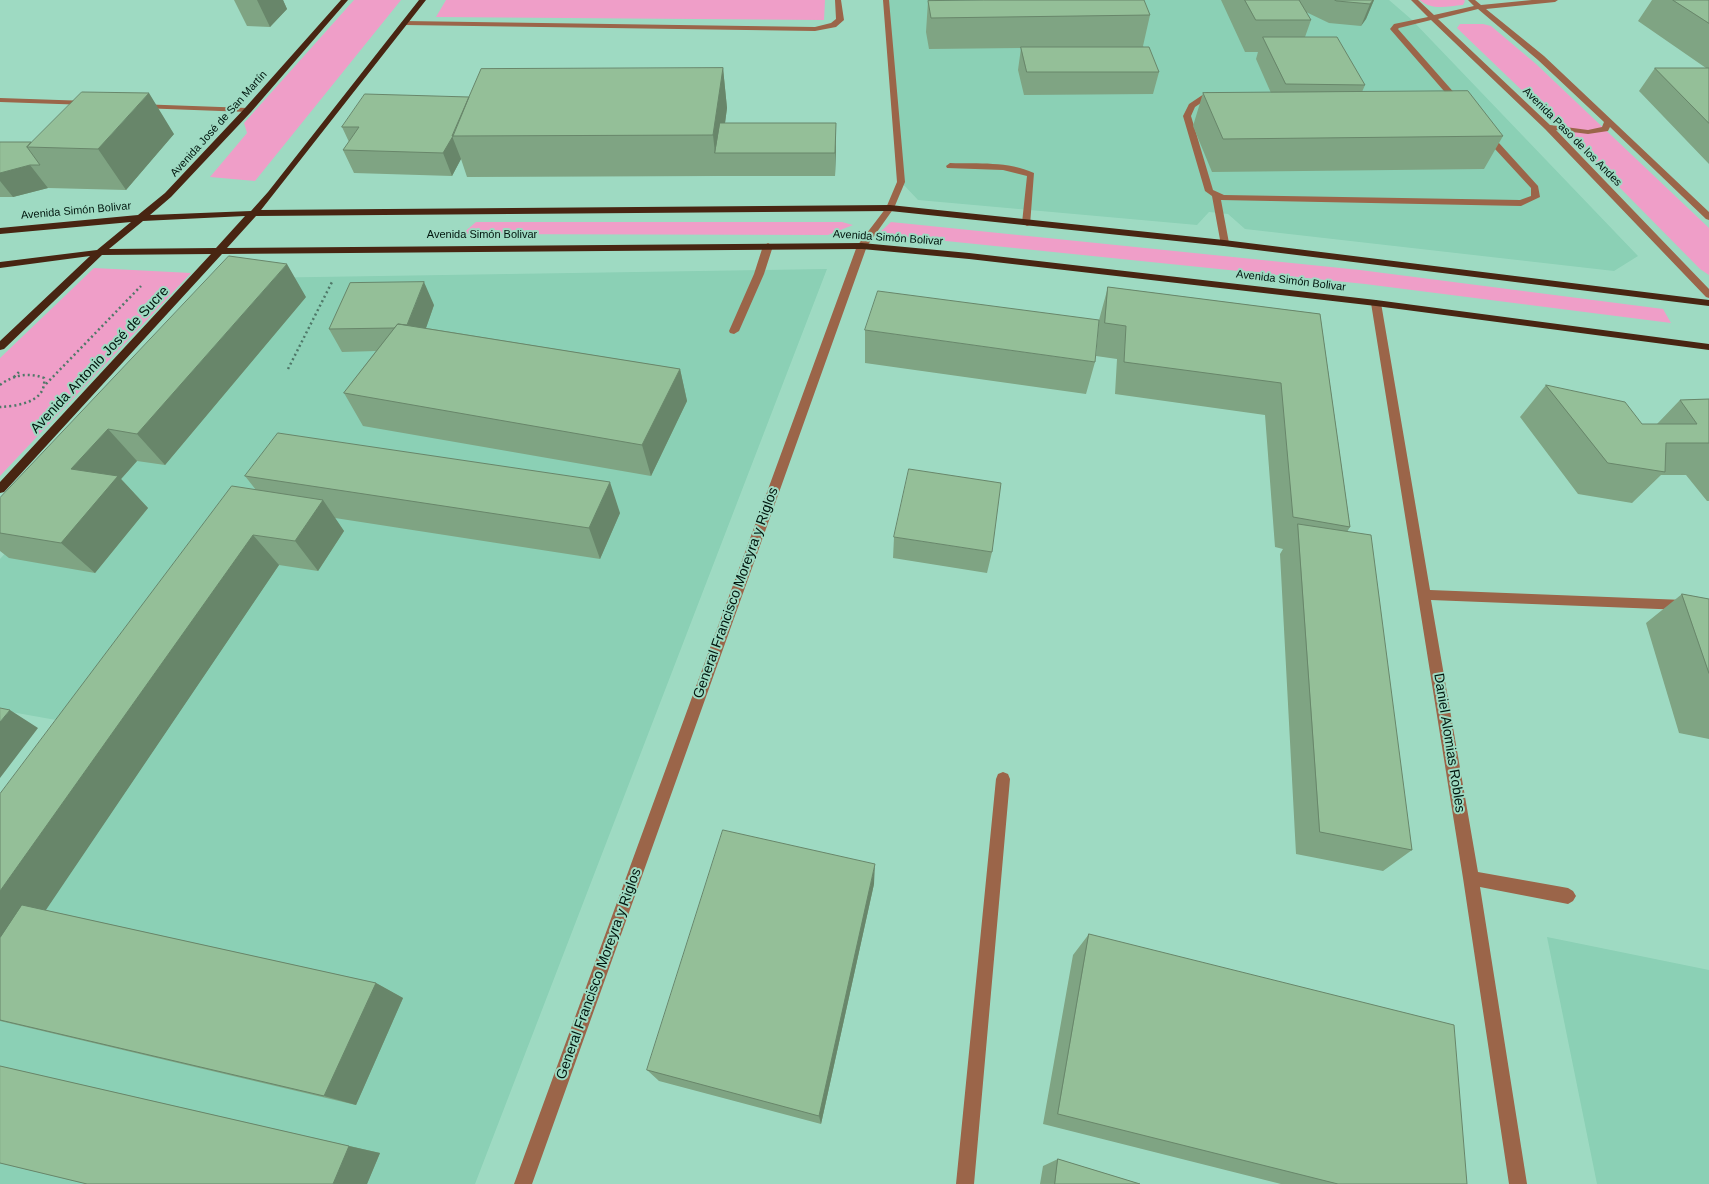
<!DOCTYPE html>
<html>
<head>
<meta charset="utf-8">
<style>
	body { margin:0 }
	canvas { display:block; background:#9edac2 }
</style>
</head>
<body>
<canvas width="1709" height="1184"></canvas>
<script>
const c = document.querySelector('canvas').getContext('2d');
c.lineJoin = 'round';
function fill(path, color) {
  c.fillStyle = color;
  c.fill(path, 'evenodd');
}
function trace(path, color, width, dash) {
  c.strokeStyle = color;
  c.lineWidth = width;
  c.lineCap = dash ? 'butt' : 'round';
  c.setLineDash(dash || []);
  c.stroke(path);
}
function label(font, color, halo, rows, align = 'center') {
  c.font = font + ' Helvetica,sans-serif';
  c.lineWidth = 4;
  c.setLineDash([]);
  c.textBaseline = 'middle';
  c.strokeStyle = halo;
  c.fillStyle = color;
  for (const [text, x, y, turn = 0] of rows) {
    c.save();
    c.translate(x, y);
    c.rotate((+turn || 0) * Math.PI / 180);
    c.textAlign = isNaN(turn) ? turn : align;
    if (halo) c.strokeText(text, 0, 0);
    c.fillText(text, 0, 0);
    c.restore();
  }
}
const built = new Path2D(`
	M886,0H1389L1411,19L1638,256L1614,271L1245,229L1228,214L1209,212L1197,225L918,200L901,182Z
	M827,269L475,1184H0V796L56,720L0,710V559L252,278Z
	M1547,937L1709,970V1184H1597Z`);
const green = new Path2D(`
	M354,0H401L255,181L210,177L247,133L244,123Z
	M446,0H825L824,20L436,17Z
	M1420,0H1464L1465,1L1463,5C1448,6 1432,11 1420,0Z
	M1460,24H1483L1491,26L1536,64L1709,228V275L1700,269L1559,126L1457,28Z
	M476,222H842L853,225L828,235L462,234Z
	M891,222L1360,270L1663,309L1671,323L1365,284L878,234Z
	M94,268L191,273L0,476V358Z`);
const path = new Path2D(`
	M288,369L333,280
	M14,377L21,370
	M46,384L141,286
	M0,385C13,375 28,372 44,378C47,402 18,406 0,407`);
const minor = new Path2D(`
	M835,0H841L844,20L836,27L815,31L405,25L401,23L405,21L815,27L831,23L836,19Z
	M883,0H889L905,182L894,208L867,246L532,1184H514L857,246L886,208L897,182Z
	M1411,0H1418L1434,15L1474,6L1468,0H1475L1481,5L1532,0H1558L1555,2L1486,9L1544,56L1709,212V220L1706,219L1610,127L1608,131L1588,134L1556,130L1709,289V298L1706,297L1545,129L1431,20L1399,28L1398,29L1464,104L1457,106L1390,29L1394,24L1428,17ZM1478,9L1538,60L1604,122L1602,127L1588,130L1550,125L1438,19Z
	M1207,92L1214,94L1195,107L1191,116L1213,190L1224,195L1520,200L1531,196V188L1483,136V132H1489L1538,186L1540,197L1521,206L1221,200L1229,243L1224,246L1221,245L1212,196L1205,191L1183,116L1189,104Z
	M0,98L88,101L92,103L88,105L0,102Z
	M137,104L248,108L252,110L248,112L140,108H137Z
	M950,163C978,164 1008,161 1034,173L1030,225L1027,226L1022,223L1027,176L1003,170L947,168L946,166Z
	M768,243L773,246L764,274L739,331L734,334L730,333L729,331L754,274L763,246Z
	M1376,300L1381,303L1430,590L1709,601V611L1431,600L1478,872L1568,888L1573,891L1576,896L1573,901L1568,904L1480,887L1527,1184H1509L1463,878L1371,303Z
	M1003,772L1008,774L1010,779L974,1184H956L996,779L998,774Z`);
const major = new Path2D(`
	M341,0H348L251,112L171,197L150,215L251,211L268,192L419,0H426L261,210L890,205L1224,240L1709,300V306L1224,246L890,211L256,216L227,248L862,243L969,253L1376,300L1709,344V350L1376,306L969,259L862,249L222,254L4,492L0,493V482L211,254L102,255L4,349L0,350V341L90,256L0,268V262L97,250L131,222L0,234V228L138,215L165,193L245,108ZM245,216L216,248L109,249L143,221Z`);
const wall = new Path2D(`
	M234,0H283L287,9L270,27L247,26Z
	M1221,0H1374L1366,19L1361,26L1329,23L1306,12L1311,20L1305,37L1365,85L1362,92L1503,136L1484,169L1212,172L1193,126L1203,93H1271L1256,59L1258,52H1245Z
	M1652,0H1709V164L1639,91L1655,68H1706L1638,21Z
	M928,1L1150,15L1143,46L1159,72L1153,94L1024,95L1018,70L1021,48L929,49L926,32Z
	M723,68L727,108L725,123L836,146L835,176H718L467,177L461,159L452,176L354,173L343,150L349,142L342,127L469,97Z
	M174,134L126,190L48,188L13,197H0V142H31Z
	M1108,287L1320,314L1350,527L1347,532L1412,850L1383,871L1296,854L1280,554L1283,549L1275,547L1265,415L1115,394L1117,359L1096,356L1099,320Z
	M306,297L165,465L137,461L121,479L148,508L95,573L9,558L0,551V498Z
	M434,305L426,328L680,369L687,401L651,476L363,426L344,393L376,351L342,352L329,329Z
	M865,330L1095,362L1086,394L865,363Z
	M1546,385L1642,424H1657L1680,400L1709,399V501H1707L1686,475H1661L1632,503L1578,494L1520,417Z
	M245,476L620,513L600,559L335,518L344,531L318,571L279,565L45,910L376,983L403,998L356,1105L0,1021V794L256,490Z
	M894,537L992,552L987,573L893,558Z
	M1682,594L1709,599V739L1679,733L1646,623Z
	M874,884L821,1124L659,1081L647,1070Z
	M1089,934L1467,1184H1281L1043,1124L1073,955Z
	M0,1066L380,1153L367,1184H87L0,1163Z
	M1058,1159L1140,1184H1040L1043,1166Z`);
const shadedWall = new Path2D(`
	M257,0H283L287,9L270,27Z
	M1373,0H1374L1366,19L1361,26L1370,4Z
	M723,68L727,108L721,153H715L713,135Z
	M149,93L174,134L126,190L98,149Z
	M836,123V146L835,176V153Z
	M452,136L461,159L452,176L443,153Z
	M30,165L48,188L13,197L0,181V173Z
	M287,264L306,297L165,465L137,434Z
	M424,282L434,305L418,351L406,328Z
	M680,369L687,401L651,476L642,445Z
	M108,429L137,461L121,479L148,508L95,573L61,543L71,469Z
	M610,482L620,513L600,559L589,528Z
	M323,500L344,531L318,571L295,541Z
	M253,535L279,565L0,978V891Z
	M10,710L38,728L0,778V722Z
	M875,864L874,884L821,1124L819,1116Z
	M376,983L403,998L356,1105L324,1096Z
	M349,1146L380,1153L367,1184H333Z`);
const building = new Path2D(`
	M984,0H1144L1150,15L931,18L928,1Z
	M1245,0H1299L1311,20H1256Z
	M1335,0H1373L1370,4L1337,1Z
	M1673,0H1709V23Z
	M1263,37H1337L1365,85L1286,84Z
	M1021,47H1149L1159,72H1027Z
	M723,68L713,135L452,136L481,69Z
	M1655,68H1709V123Z
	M1468,91L1503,136L1223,139L1203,93Z
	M82,92L149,93L98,149L27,147Z
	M365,94L469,97L453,136L443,153L343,150L359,127H342Z
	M720,123H836L835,153H715Z
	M0,142H31L27,147L40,165H30L0,173Z
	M229,256L287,264L137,434L108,429L71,469L118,476L61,543L0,533V498Z
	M424,282L407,325L398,324L394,328L329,329L350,283Z
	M1108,287L1320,314L1350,527L1293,517L1281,383L1124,362L1126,326L1105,323Z
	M878,291L1099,320L1095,362L865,330Z
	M398,324L680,369L642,445L344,393Z
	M1546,385L1625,402L1642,424H1697L1680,400L1709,399V443H1666L1665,472L1608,463Z
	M278,433L610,482L589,528L245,476Z
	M909,469L1001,483L992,552L894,537Z
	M232,486L323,500L295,541L253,535L0,891V794Z
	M1298,524L1371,535L1412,850L1320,832Z
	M1682,594L1709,599V673Z
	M0,708L10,710L0,722Z
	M723,830L875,864L819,1116L647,1070Z
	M22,905L376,983L324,1096L0,1020V938Z
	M1089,934L1454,1025L1467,1184H1338L1058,1114Z
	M0,1066L349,1146L333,1184H87L0,1163Z
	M1058,1159L1140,1184H1055Z`);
const farStreetnames = [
	["Avenida José de San Martín",219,124,-48],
	["Avenida Paso de los Andes",1572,137,45],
	["Avenida Simón Bolivar",76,211,-5],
	["Avenida Simón Bolivar",482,235],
	["Avenida Simón Bolivar",888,238,4],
	["Avenida Simón Bolivar",1291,281,7]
];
const streetNames = [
	["Avenida Antonio José de Sucre",100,360,-47],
	["General Francisco Moreyra y Riglos",736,593,-70],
	["Daniel Alomias Robles",1449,743,81],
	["General Francisco Moreyra y Riglos",599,974,-70]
];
fill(built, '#8bd0b5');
fill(green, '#ef9ec8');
trace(path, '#4f7868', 2.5, [2, 3]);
fill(minor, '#9b6549');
fill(major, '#482512');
fill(wall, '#7fa483');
fill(shadedWall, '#68866a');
fill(building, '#94bf98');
trace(building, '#68866a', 1);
label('11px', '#01160e', '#9edac2', farStreetnames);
label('14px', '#01160e', '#9edac2', streetNames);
</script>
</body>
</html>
